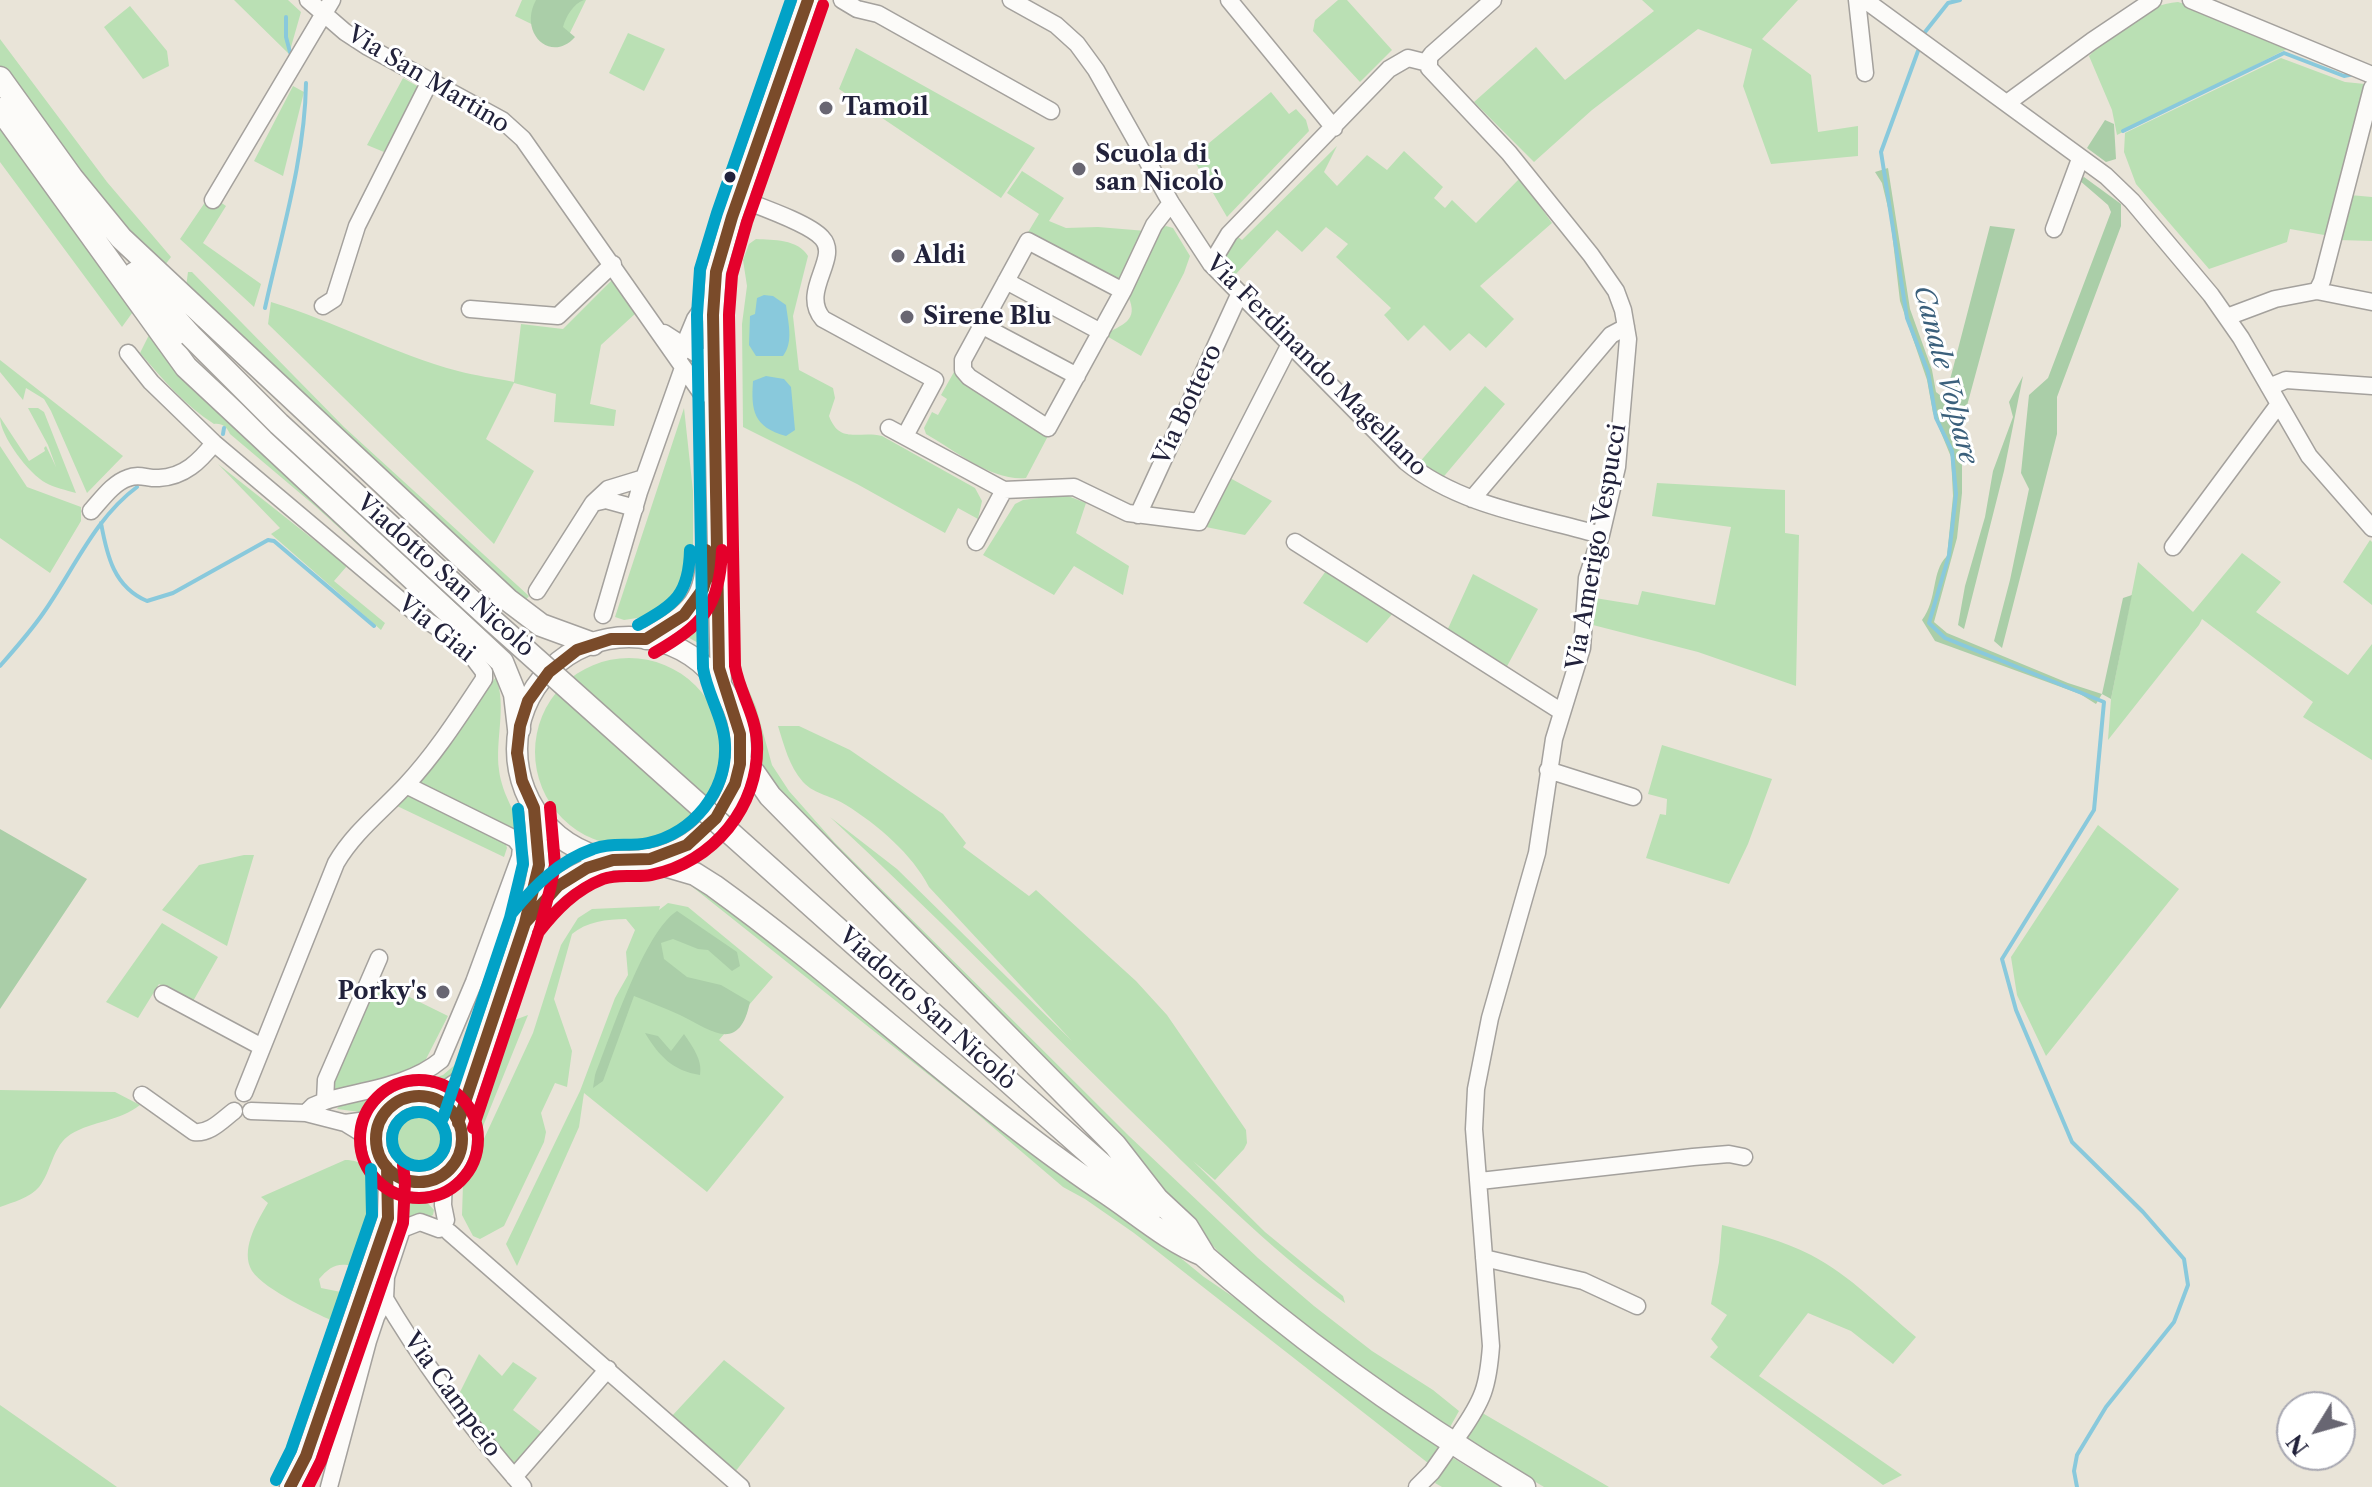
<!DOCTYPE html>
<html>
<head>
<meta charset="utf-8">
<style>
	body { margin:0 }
	#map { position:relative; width:2372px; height:1487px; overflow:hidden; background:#e9e4d8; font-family:"Libre Caslon Text",serif }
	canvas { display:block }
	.north { position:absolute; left:2276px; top:1391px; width:80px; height:80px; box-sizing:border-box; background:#fff; border:2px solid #a7a7b1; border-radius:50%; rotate:233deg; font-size:22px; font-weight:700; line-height:32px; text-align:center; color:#22223b }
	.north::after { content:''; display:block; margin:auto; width:28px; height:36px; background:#686672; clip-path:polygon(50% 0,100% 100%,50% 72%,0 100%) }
</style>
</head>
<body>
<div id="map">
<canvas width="2372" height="1487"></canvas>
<div class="north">N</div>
</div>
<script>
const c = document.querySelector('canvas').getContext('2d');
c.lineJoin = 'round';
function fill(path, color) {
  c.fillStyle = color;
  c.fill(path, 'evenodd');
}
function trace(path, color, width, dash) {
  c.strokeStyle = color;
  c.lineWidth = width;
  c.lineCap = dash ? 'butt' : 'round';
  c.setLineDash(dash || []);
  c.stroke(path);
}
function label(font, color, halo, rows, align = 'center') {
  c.font = font + ' "Libre Caslon Text",serif';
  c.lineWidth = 6;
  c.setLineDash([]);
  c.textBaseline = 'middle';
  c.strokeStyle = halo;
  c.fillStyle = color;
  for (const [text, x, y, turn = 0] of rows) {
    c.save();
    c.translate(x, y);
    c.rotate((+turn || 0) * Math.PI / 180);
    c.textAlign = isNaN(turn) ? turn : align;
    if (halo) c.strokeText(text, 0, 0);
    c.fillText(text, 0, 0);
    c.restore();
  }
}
const green = new Path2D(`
	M234,0H288L301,12L289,54Z
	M522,0H586L566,41L515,16Z
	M1338,0H1347L1392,50L1360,82L1313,31L1315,20Z
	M1642,0H1798L1762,39L1811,75L1818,132L1858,126V156L1771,164L1743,86L1752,49L1698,29L1592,110L1534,162L1474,102L1536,47L1565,80L1654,11Z
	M2178,2L2194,7L2289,48L2117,135L2112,110L2089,56C2112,32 2145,4 2178,2Z
	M130,6L167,51L169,66L143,79L104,27Z
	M628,33L665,49L644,91L609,73Z
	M0,39L107,182L171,257L162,269L142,251L0,68Z
	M856,48L1035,148L1001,198L839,89Z
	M2281,58L2345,82L2365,84L2330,236L2290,229L2287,242L2209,269L2136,184L2124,152L2125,133Z
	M403,78L419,87L384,152L367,145Z
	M293,86L304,92L283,176L254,161Z
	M1271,92L1289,114L1296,109L1306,120L1309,131L1227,217L1192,157Z
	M0,128L21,159L95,252L135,309L122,327L0,162Z
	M1337,146L1324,172L1337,186L1367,155L1387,170L1404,151L1443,187L1434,198L1445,208L1452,200L1476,223L1520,178L1552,223L1480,286L1514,319L1486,348L1469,333L1450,351L1424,325L1408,341L1384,315L1391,308L1336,257L1348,244L1326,227L1302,252L1277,230L1234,276L1225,266L1223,255L1237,236L1242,240Z
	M1022,171L1064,198L1049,221L1066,228L1098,227L1146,231L1121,280L1027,234L1039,214L1007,193Z
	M210,195L226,206L203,243L261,284L254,307L180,239Z
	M2350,195L2372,197V241L2339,240Z
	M1166,226L1173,228L1190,256L1184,273L1141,356L1105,335C1121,324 1140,322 1128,296L1154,232Z
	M756,239C773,240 798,239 808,256L793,316L799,370L833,388L835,398L829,416C840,445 859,430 882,436L975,488L982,501L978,519L958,508L945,533L857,484L743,427L742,324L747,286L743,260L749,244Z
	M188,272H192L344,427L529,596L524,602L186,287Z
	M612,280L636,313L601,345L590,404L616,410L614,426L554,422L556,394L514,383L486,439L534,471L494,544L268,324L271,302C334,321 394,354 458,371C476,376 495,378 514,382L521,324L563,329Z
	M727,285L722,310L732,638L739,667L756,707L772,765L789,791L835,843L1129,1136L1258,1258L1314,1306L1372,1351L1433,1390L1459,1411L1449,1429L1398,1396L1232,1267L1187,1217L1160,1194L1133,1154L1089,1108L769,784C750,753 756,733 745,704C739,687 729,675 724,657L718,325L722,286Z
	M151,331L472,640L429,616L430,610L314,505L230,434C227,427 222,423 214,424C184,405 163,379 140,353Z
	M0,360L123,456L87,493L51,411L44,399L26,388L23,400L0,372Z
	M954,372L1048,436L1026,478C991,481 956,451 926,434L924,428L932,412L938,415L947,399L941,395Z
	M1485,386L1505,404L1440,481L1418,464Z
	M28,408H38L44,412L76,493C66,490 55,488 46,483C29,474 0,436 0,417L29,461L45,451L44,448L46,446L56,467L48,445Z
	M684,408L693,491V568L689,588L676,604L663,614L624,620L615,617Z
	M0,446L27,487L81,507V521L50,573L0,538Z
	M218,464L347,566L334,581L385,623L381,630L271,534L280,528Z
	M1230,478L1272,501L1245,535L1206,527Z
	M1657,483L1785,490V533L1799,535L1796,686L1698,652L1593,625L1595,598L1638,605L1642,591L1715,605L1731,527L1652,516Z
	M1054,496H1068L1086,503L1076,533L1129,566L1123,595L1074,566L1054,595L983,555L1015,504L1023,500Z
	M2370,540L2372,542V605L2343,582Z
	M2242,553L2281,582L2256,612L2348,675L2372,644V760L2303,717L2313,702L2202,619L2199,625L2108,740L2111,699L2138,562L2193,612Z
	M1328,568L1394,612L1367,643L1303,603Z
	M1473,574L1538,609L1505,670L1446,633Z
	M705,600L709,649L675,630Z
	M535 752a94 94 0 1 1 188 0a94 94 0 1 1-188 0Z
	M496,677C507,707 495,739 499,770C502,795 518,818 528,840L423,786L419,780Z
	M778,726H799L850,750L943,814L966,843L963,847L1029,896L1036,890L1136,981L1167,1015L1246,1130L1247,1143L1244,1149L1215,1180L1193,1161L1265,1232L1343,1296L1345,1303C1266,1247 1199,1177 1129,1109C1030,1011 932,912 830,817L897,869L1072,1041L929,887C912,854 878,825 846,805C833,796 815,795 803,782C789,766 784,745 778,726Z
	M1662,745L1772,779L1748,844L1729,884L1646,858L1660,814L1666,815L1667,799L1648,794Z
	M406,794L505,841L507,848L504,857L395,805Z
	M2098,825L2179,889L2046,1056L2017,995L2011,957Z
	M525,854L528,865L487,988L481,985Z
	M244,855H254L227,946L162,910L199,865Z
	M680,877L695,883L1123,1211L1204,1277L1248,1307L1323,1366L1438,1447L1428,1463L1134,1233L1085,1199L1063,1187L968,1106Z
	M668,903L688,907L773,977L719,1040L784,1097L707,1192L584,1093L579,1127L517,1266L506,1244L580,1091L615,998L628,975L626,952L635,930L626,919C607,919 586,922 572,934L554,999L572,1051L567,1087L555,1083L541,1113L546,1132L544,1142L504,1226L480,1239L473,1236L462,1215L463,1184L533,1033L561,945L578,918L592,909L660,906L659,910Z
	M162,923L218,957L192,1003L159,984L138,1018L106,1002Z
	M373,979L448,1016L424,1063L381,1080L329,1091Z
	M528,1015L475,1146C461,1113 488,1064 500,1032L509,1022Z
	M463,1050L468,1052L454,1076L439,1088L401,1092L376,1111L368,1113L337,1109L340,1105L368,1100L443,1075L457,1063Z
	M0,1090L115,1092L140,1105C120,1121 93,1121 71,1134C52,1146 52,1171 39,1187C30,1198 13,1202 0,1207Z
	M388 1141a31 31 0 1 1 62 0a31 31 0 1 1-62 0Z
	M345,1160C362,1160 380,1170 381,1190C382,1210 369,1256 352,1266C336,1262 329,1268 319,1279L321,1288L351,1294L344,1318L333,1321C313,1312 257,1286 250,1267C242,1246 258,1220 268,1203L261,1197Z
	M418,1196L422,1197L434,1210L433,1215C423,1222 409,1214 398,1219L396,1217C402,1207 406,1199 418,1196Z
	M1722,1225C1751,1232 1784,1241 1811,1255C1850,1275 1883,1310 1916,1337L1893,1364L1851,1331L1808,1313L1759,1376L1902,1475L1883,1485L1710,1357L1718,1347L1711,1339L1727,1315L1711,1304L1719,1262Z
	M479,1354L502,1376L513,1362L537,1378L513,1410L541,1432L511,1468L459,1394Z
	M724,1360L785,1408L735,1472L671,1417Z
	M0,1405L117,1487H0Z
	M1479,1411L1609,1487H1544L1462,1438Z
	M1450,1456L1500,1487H1442L1435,1483Z`);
const forest = new Path2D(`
	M536,0H584C573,4 566,16 563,27L575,37C551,64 518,33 536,0Z
	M2105,120L2114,124L2116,159L2106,162L2087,148Z
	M1888,168L1910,309L1932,370L1936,392L1945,399L1990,226L2015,229L1962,424V493L1957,538L1934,622L1947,633L2068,683L2102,694L2123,598L2132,595L2111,699L2102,694L2096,704L2080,694L1935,641L1922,620C1938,599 1931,571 1947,556L1953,496L1951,457L1933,413L1927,380L1900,301L1890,216L1882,183L1875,172Z
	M2084,177L2121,204V226L2057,397V434L2002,648L1994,641L2010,580L2029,489L2021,473L2029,395L2048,378L2111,212L2108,205L2079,180Z
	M2023,376L2004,471L1964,629L1958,625L1965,586L1985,517L1993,471L2013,417L2009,402Z
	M0,829L87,879L0,1009Z
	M677,911L737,952L740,966L732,971L708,950L698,949L673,939L661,943L664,959L687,977L721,985L750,1002C739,1054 712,1031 680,1015C665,1008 649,1002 634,996L603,1081L593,1088L595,1075C611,1035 644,932 677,911Z
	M645,1033L658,1036L671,1051L684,1034C692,1046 703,1060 700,1075C673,1071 659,1056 645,1033Z`);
const water = new Path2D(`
	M764,295L773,296L786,305C788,322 794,342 783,356H756L749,345L750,316L755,314L757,298Z
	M766,376L784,379L791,387L795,430L786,436C753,427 751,410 753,381Z`);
const stream = new Path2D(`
	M286,17V37L290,52
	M1925,32L1948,3L1960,0
	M1918,51L1881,152L1907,318L1928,372L1936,418L1952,451L1956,494L1949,555L1929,623L1945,638L2104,702L2094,810L2002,959L2016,1010L2072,1142L2143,1212L2184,1259L2188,1285L2174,1322L2106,1407L2077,1455L2074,1471L2077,1487
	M2123,131L2284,53L2344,76L2354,74
	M265,308C281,235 305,158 306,83
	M223,434L224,428
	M101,523C107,556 114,587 147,601L173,593L268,540L274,541L374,626
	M0,666C15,649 31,631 44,612C74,569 95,518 137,487`);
const minor = new Path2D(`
	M308,0L345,32L368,47L502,120L523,139L702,394
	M842,0L857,9L878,14L1051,111
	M1011,0L1056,25L1077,44L1096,70L1171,203L1211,264L1406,462C1460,506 1535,516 1601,535
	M1229,0L1334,128
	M1857,0L1865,73
	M1865,0L2106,176L2132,201L2211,295L2241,338L2309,456L2372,528
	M2191,0L2372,75
	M2372,88L2322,281L2317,291L2372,302
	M2007,103L2092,41L2153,0
	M738,198C758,206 809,223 822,238C841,258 799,291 823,319L935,380L905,436
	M213,200L332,0
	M2054,229L2080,159
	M1211,264L1229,234L1389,69L1408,58L1428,63
	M1006,281L1101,332
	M1123,291L1028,241L963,360V370L969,377L1048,428L1123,291L1154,225L1171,203
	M323,306L334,299L357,226L430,81
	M470,309L558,316L613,264
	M2227,317L2275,299L2317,291
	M981,325L1077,376
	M664,333L706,360L707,379
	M128,353L151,382L214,443L418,615L462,643L484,672V679C460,715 436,753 406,785C382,811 354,832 336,863L244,1093
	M680,355L695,319L702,309
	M2269,387L2286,380L2372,386
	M889,428L1004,490L1074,487L1128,513L1199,522L1290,344
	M1472,499L1611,335L1626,327
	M635,508L606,500L593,503L608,489L644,478
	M91,511C102,499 113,483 128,478C139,473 148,479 159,478C184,477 200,461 214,443
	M1138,515L1239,295
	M976,542L1004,490
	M1295,542L1562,712
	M2173,547L2279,404
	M537,591L593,503
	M603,615L639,492L683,368
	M1548,770L1633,797
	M163,994L262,1047
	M142,1095L194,1132C210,1134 222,1120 234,1111
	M325,1101L326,1080L379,958
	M251,1111L306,1113L345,1123
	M306,1113L313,1106L325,1101C363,1090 410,1086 441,1060L474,982L520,857L521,847L515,839L406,785
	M376,1142L345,1123L382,1118
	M444,1174L443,1205L446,1220
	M1480,1181L1693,1157L1729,1154L1744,1157
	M449,1232L741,1487
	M1484,1258L1583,1281L1637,1306
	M381,1292C422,1362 469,1426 523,1487
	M1460,1433C1483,1400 1488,1387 1491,1346L1474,1129L1476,1089L1490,1018L1537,853L1554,739L1582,648L1587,578L1601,535L1617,467L1628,339L1623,310L1616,291L1591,255L1509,153L1429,68V58L1432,54L1493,0
	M514,1477L608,1369
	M329,1487L368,1341L376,1317L385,1299L386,1277L402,1229L420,1222L439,1229
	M1417,1487L1432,1472L1446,1452`);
const major = new Path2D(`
	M517 749a112 112 0 1 1 224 0a112 112 0 1 1-224 0Z
	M646,639C684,617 707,604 706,556
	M721,687L713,315L716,272L732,217L808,0
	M530,917C555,885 574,873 612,860
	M376 1139a43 43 0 1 1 86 0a43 43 0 1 1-86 0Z
	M434,1099L458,1083L473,1065
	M458,1123L525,923L535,885L539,865L534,808
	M290,1487L306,1456L388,1218L389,1182L387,1167`);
const highway = new Path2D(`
	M0,78L72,178L121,238L508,600L541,625L593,644
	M0,109L186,367L502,662L515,694L519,729
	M135,273L190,335
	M740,764L754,773L770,796L1115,1145L1157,1199L1187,1227L1204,1255
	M647,860L695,874L714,886C847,982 966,1098 1102,1190C1136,1212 1166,1240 1204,1255
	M1028,1099L1152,1209
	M1195,1248C1297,1338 1407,1417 1524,1487`);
const highwayBridge = new Path2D(`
	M190,335L279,424L493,621L1028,1099`);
const bus1 = new Path2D(`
	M525,923L558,886L587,868L613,860L650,859L687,845L716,818L735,784L740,764V734L719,668L713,315L716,272L732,217L808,0
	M376 1139a43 43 0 1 1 86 0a43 43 0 1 1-86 0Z
	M458,1123L525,923L539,865L534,808L522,781L517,753L520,726L528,701L549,672L577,650L611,639H646L684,615L703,589L707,576L706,550
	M290,1487L306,1456L388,1218L387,1167`);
const bus2 = new Path2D(`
	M654,653C702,625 720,608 722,550
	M538,933C556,910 575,890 603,879C619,873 635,878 651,875C713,863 760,806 757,743C756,716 740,693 735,666L729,315L732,275L747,222L823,5
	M360 1139a59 59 0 1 1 118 0a59 59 0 1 1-118 0Z
	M473,1128L540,928L550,889L555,865L550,807
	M308,1487L321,1461L403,1223L405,1182L403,1165`);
const bus3 = new Path2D(`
	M638,625C675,604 689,595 690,550
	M512,913C535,885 559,861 593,849C611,842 629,847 648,843C693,833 727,792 725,745C724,719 707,694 703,668L697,315L700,269L717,213L791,0
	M392 1139a27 27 0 1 1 54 0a27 27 0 1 1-54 0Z
	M443,1118L510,918L519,881L523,864L518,809
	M276,1480L291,1450L372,1215L371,1169`);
const markers = [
	[826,108,8,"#686672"],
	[1079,169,8,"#686672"],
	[730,177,7,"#22223b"],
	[898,256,8,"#686672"],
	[907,317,8,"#686672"],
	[443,992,8,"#686672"]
];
const streetNames = [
	["Via San Martino",428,80,31],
	["Via Ferdinando Magellano",1316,366,45],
	["Via Bottero",1188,405,-65],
	["Via Amerigo Vespucci",1597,547,-80],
	["Viadotto San Nicolò",445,576,42],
	["Via Giai",436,629,39],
	["Viadotto San Nicolò",927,1009,42],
	["Via Campeio",452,1395,54]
];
const poiNames = [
	["Tamoil",842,108],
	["Scuola di",1095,155],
	["san Nicolò",1095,183],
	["Aldi",914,256],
	["Sirene Blu",923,317],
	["Porky's",427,992,"right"]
];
const waterNames = [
	["Canale Volpare",1945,375,75]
];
fill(green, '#bae0b4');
fill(forest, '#aacea8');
fill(water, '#89c9dc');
trace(stream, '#89c9dc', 4);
trace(minor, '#a4a19d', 19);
trace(major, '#a4a19d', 23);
trace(highway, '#a4a19d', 25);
trace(minor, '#fcfbf9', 16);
trace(major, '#fcfbf9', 20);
trace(highway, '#fcfbf9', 22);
trace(highwayBridge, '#a4a19d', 25, []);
trace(highwayBridge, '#fcfbf9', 22);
trace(bus1, '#7a4b2a', 12);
trace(bus2, '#e4002b', 12);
trace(bus3, '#02a2c7', 12);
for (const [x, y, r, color] of markers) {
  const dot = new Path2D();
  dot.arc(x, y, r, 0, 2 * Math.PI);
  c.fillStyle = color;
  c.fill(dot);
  trace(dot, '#fff', 3);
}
label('24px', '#22223b', '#fff', streetNames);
label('bold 24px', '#22223b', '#fff', poiNames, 'left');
label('italic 26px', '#3b607c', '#fff', waterNames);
</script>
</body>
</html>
